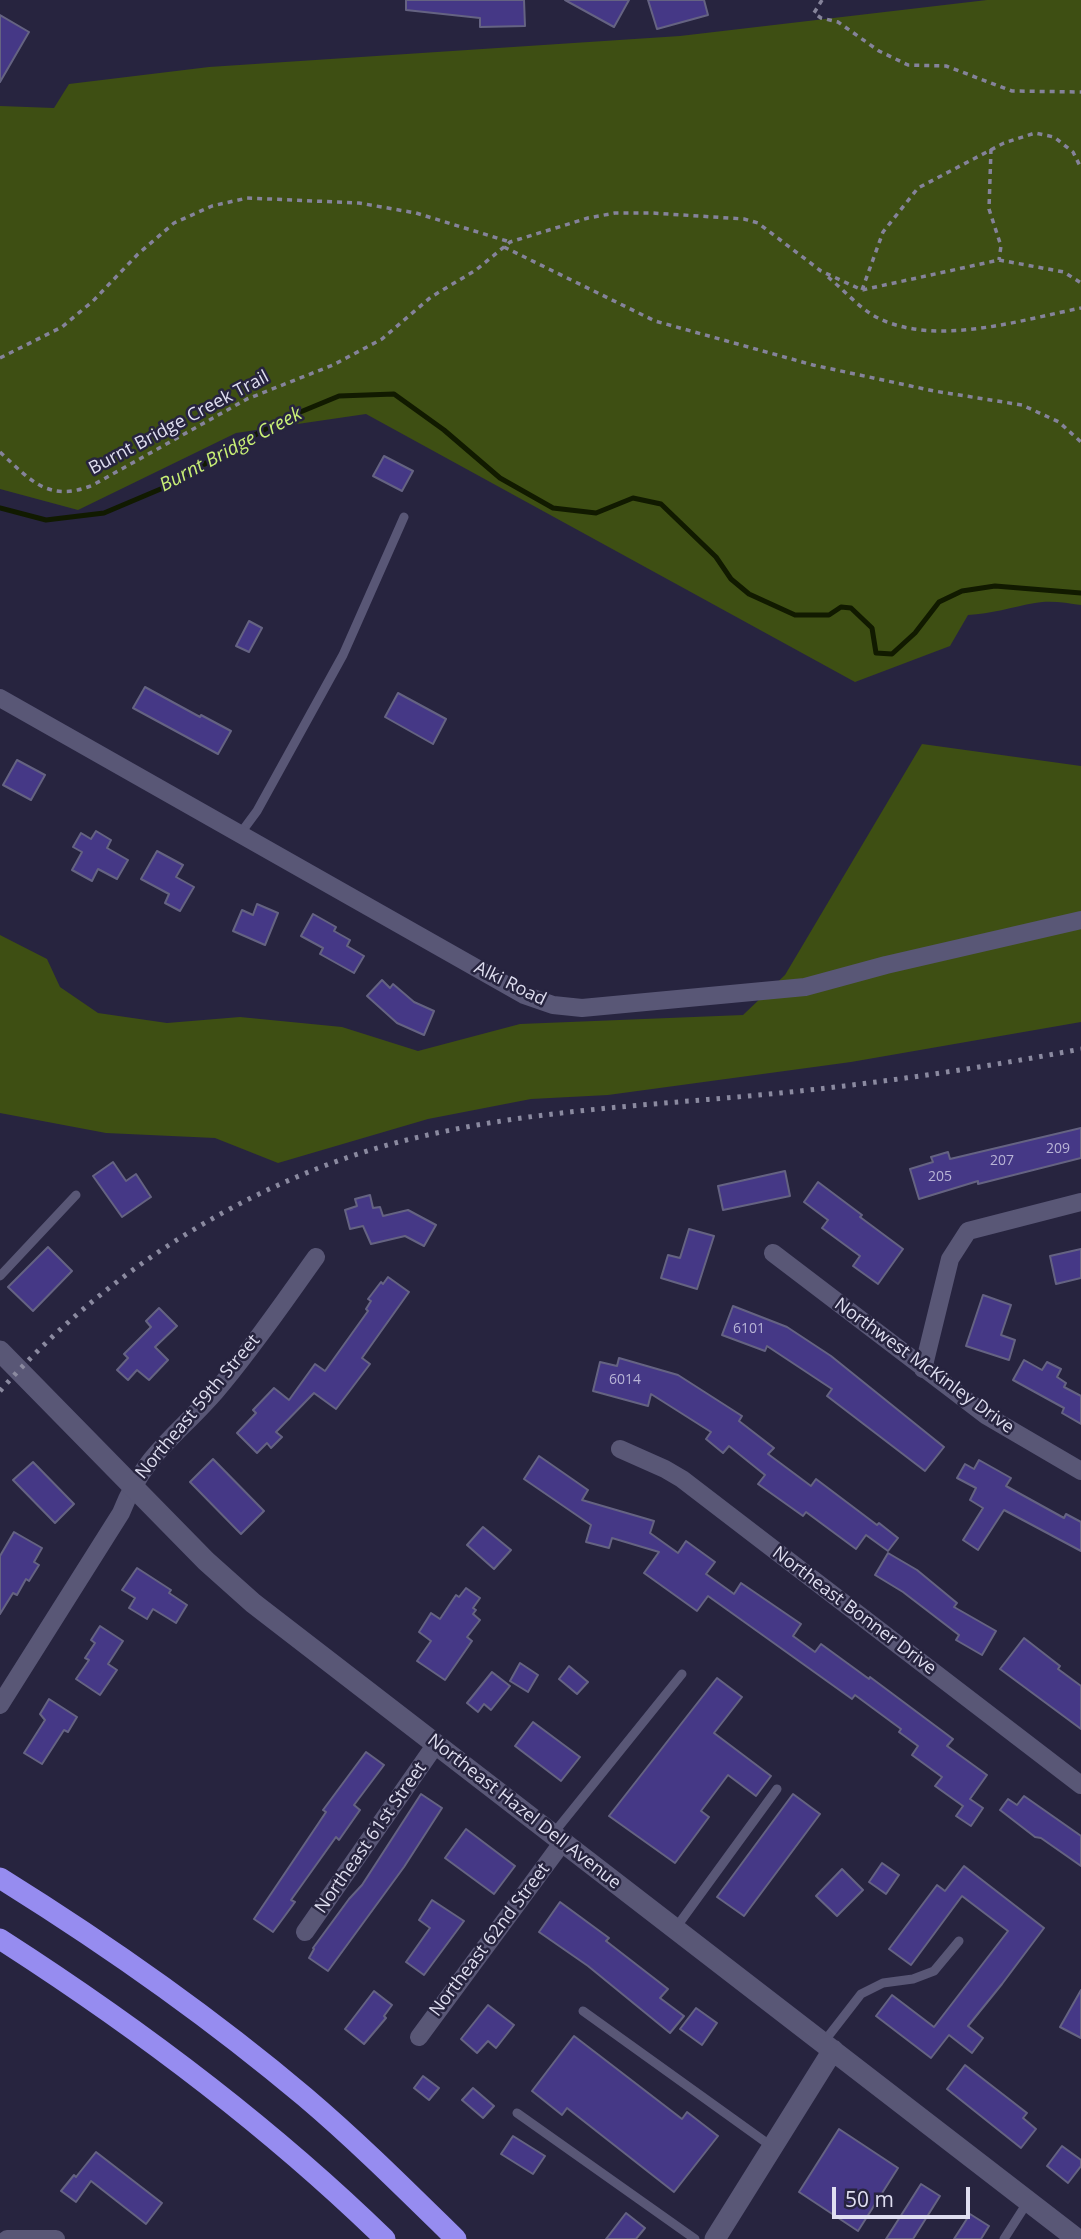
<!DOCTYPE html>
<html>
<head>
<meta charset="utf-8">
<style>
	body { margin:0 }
	#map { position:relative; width:1081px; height:2239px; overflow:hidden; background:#27243f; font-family:"Open Sans",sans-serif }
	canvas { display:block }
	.scale { position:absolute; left:832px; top:2187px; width:138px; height:32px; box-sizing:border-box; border:4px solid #dfdef0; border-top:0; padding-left:9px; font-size:21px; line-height:24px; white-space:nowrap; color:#dfdef0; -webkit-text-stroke:5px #27243f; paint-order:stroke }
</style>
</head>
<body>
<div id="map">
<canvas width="1081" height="2239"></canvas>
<div class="scale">50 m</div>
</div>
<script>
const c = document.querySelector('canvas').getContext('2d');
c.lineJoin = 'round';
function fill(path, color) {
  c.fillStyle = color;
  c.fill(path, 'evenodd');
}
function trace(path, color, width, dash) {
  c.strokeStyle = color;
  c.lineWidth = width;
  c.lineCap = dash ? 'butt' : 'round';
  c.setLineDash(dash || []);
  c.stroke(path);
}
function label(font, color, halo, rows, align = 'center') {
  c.font = font + ' "Open Sans",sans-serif';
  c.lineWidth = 5;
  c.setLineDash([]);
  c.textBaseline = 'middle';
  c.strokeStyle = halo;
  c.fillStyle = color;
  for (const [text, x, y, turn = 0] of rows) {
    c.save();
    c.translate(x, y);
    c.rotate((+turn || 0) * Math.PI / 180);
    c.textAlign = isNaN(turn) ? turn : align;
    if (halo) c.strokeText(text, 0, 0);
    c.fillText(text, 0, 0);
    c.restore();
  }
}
const green = new Path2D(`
	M987,0H1081V605C1066,603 1051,600 1035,603C1012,607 991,614 968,615L950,646L855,682L366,414L236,433L78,510L0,489V106L54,108L69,84L209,67L680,36Z
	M922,744L1081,766V1022L851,1062L608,1095L531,1099L428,1119L278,1163L215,1138L106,1133L0,1113V935L47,959L60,987L98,1013L167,1023L240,1017L342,1027L418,1051L520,1024L743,1015L785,975Z`);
const stream = new Path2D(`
	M0,508L46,520L104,513L163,488L281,420L339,396L394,394L444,430L500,478L553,508L596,513L633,498L661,504L716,557L731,579L749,594L795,615H829L841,607L851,608L872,628L876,653L892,654L915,633L939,602L962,591L995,586L1081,593`);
const building = new Path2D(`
	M406,0H524L525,26L480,27V18L406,10Z
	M565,0H629L614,27Z
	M648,0H704L708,15L657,29Z
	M0,15L29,32L0,82Z
	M384,456L413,471L402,491L373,476Z
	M249,621L262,628L249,652L236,646Z
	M145,687L200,717L201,715L231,731L218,754L133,708Z
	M398,693L446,719L433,744L385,717Z
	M17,760L45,775L31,800L3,785Z
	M96,831L111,840L107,848L128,860L117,879L98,869L92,881L72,870L82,852L73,847L81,833L91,839Z
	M157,851L183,865L176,877L194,887L180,911L165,903L169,894L141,879Z
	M257,904L278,913L265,945L233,931L242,910L253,915Z
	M313,914L336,927L334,931L350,940L347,946L364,956L354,973L320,954L323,948L301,936Z
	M382,980L390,988L393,984L414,1002L434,1011L424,1035L397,1023L367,996Z
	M1081,1128V1158L978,1184V1181L919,1199L910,1169L933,1162L931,1157L948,1152L950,1159Z
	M113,1162L126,1181L136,1174L151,1197L122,1217L93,1176Z
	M785,1171L790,1196L723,1210L718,1186Z
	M818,1182L862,1215L860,1217L903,1249L878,1284L853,1266L860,1256L822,1228L828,1220L804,1202Z
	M370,1195L373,1208L380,1207L383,1216L408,1210L436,1225L424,1246L405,1236L371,1244L363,1226L350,1229L345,1210L357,1206L355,1199Z
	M689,1229L714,1236L697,1289L661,1278L668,1255L680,1258Z
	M48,1247L72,1271L33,1311L8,1287Z
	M1081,1249V1278L1056,1284L1050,1256Z
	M388,1277L409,1292L362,1358L370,1364L336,1409L314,1393L276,1432L282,1437L271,1448L267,1443L257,1453L237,1433L256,1413L253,1410L274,1388L289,1400L315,1364L325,1371L368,1311L366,1309L371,1301L368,1299L381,1282L383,1284Z
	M983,1295L1011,1305L1001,1335L1015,1340L1009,1360L966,1346Z
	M733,1306L787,1327L831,1356L944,1447L925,1471L827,1396L832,1389L767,1346L765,1351L722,1335Z
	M159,1308L177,1326L155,1347L168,1360L149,1380L137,1370L128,1380L117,1370L128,1358L124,1354L151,1327L146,1321Z
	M619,1358L678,1375L742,1416L739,1421L774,1448L768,1454L811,1486L816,1479L877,1525L879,1523L898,1538L888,1551L866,1535L856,1549L806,1512L803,1516L758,1484L765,1475L729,1446L723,1453L706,1439L711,1432L651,1394L648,1406L593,1391L600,1362L617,1366Z
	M1024,1360L1042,1370L1047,1362L1061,1369L1057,1377L1066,1383L1064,1387L1081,1396V1424L1062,1413L1064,1408L1013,1380Z
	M539,1456L588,1490L582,1500L654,1521L650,1533L678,1553L686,1541L715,1562L706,1574L734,1594L741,1583L801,1624L793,1636L815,1652L821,1644L869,1679L870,1677L953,1739L947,1746L987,1775L970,1799L983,1808L971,1826L956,1816L963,1806L935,1786L942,1777L912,1755L918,1746L899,1732L901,1729L855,1695L852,1699L708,1596L697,1611L644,1573L659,1552L612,1538L609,1548L586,1542L591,1525L524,1479Z
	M213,1459L264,1511L241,1534L190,1482Z
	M979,1460L1011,1478L1006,1486L1064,1518L1066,1514L1081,1522V1551L1004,1510L978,1550L963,1540L983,1508L970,1500L976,1488L957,1478L965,1464L974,1469Z
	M33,1462L74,1504L55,1523L13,1480Z
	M483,1527L511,1550L494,1569L467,1545Z
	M14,1532L42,1548L34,1562L39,1565L29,1581L26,1579L17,1595L13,1593L0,1614V1556Z
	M888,1553L917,1570L957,1603L954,1607L996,1631L982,1655L956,1640L959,1635L903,1592L875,1575Z
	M137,1568L171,1590L169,1593L187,1605L176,1623L153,1609L147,1619L129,1608L135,1598L122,1590Z
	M466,1588L480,1598L473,1608L476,1610L473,1614L480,1620L467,1637L472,1641L445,1680L417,1661L431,1641L419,1632L431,1613L440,1619L456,1595L459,1597Z
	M100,1626L123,1641L108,1664L117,1670L100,1695L76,1679L89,1660L85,1658L95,1643L91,1640Z
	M1024,1638L1060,1666L1058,1669L1081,1686V1729L1000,1669Z
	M520,1663L538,1675L528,1692L510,1681Z
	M569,1666L588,1682L577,1694L559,1679Z
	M492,1672L510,1686L491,1710L484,1704L478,1712L467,1703Z
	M717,1678L742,1697L714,1733L771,1776L756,1796L728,1775L701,1811L709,1817L675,1863L609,1816Z
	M49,1699L77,1717L68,1732L64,1730L42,1764L24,1753L45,1720L40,1714Z
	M533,1722L580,1757L561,1781L515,1746Z
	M366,1752L384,1765L354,1805L360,1810L339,1840L336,1837L291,1900L295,1902L273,1932L254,1919L318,1824L326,1812L323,1810Z
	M421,1794L442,1808L404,1867L328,1971L309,1958L314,1949L313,1948L349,1899L362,1885Z
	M793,1794L820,1814L744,1916L717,1897Z
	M1024,1796L1081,1836V1866L1041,1838L1035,1837L1000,1810L1008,1799L1017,1805Z
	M466,1829L515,1866L494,1894L445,1858Z
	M882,1863L899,1875L886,1894L869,1882Z
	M964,1866L1044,1928L1002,1984L968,2026L983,2038L972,2053L949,2035L931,2058L876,2016L892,1995L934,2027L1008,1931L962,1896L911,1965L889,1949L937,1885L945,1891Z
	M842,1869L863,1890L837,1916L816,1896Z
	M432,1900L464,1921L424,1975L406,1962L430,1928L419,1920Z
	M560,1902L609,1938L606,1941L668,1989L660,1998L684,2016L670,2033L588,1966L539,1932Z
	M1081,1990V2038L1060,2027Z
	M374,1991L392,2005L384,2016L386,2018L364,2044L345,2029Z
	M488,2005L514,2025L496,2048L488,2041L477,2053L461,2039Z
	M696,2008L717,2023L702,2045L680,2029Z
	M574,2036L682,2119L687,2112L718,2136L674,2192L567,2108L562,2115L532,2091Z
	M965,2065L1027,2113L1023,2118L1036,2129L1021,2148L947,2089Z
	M423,2076L439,2088L429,2100L414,2088Z
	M473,2088L494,2106L483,2118L462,2100Z
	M839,2129L898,2168L858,2231L799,2192Z
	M513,2136L545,2156L533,2174L501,2154Z
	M1062,2146L1081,2160V2166L1068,2183L1047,2166Z
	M96,2152L162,2203L146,2224L91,2181L76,2202L61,2191L74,2175L76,2177Z
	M921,2184L940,2196L913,2239H886Z
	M626,2213L645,2228L636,2239H606Z
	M970,2214L989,2226L981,2239H954Z`);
const path = new Path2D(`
	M822,0L814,13L821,18L838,22L879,51L908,65L946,66L1012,91L1081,92
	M991,149L989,209L1001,246L999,260
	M504,247L655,321L813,365L934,391L1022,405L1059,422L1081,442
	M828,277C844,290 860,309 878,318C936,347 1021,320 1081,308
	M862,290L883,232L918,188L1004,143L1035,133L1054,137L1073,152L1081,168
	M0,358L62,327L93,301L138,254L174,223L212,206L247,198L359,203L416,213L510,242
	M0,452C31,481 49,503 93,485L247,399L333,365L382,339L431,297L476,270L510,242L588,218L615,213H652L744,219L758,223L821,271L862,290L999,260L1064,272L1081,283`);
const lane = new Path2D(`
	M240,834L257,811L343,655L404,517
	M0,1276L76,1195
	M553,1834L682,1674
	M675,1929L777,1789
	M583,2011L771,2146
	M823,2043L861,1994L883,1983L913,1979L934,1971L959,1941
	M517,2113L695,2239
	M1004,2239L1027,2203`);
const street = new Path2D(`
	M0,698L524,995L553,1005L582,1008L805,987L886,965L1081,920
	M773,1253L987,1416L1081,1471
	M923,1369L950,1259L968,1231L1081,1202
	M620,1449L665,1469L682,1479L1081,1785
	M0,1705L121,1513C144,1454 177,1436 216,1391C252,1349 283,1303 316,1257
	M305,1932L436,1744
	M419,2037L562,1843
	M7,2239H56`);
const secondary = new Path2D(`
	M0,1351L206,1561L253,1603L1077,2239
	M715,2239L833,2050`);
const highway = new Path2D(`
	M0,1878C106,1944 210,2017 305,2097C358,2142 407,2191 456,2239
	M0,1939C137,2027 268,2125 385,2239`);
const rail = new Path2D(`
	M0,1391C108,1268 259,1174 419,1137C537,1109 659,1105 780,1093C881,1083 981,1068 1081,1049`);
const numberNames = [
	["209",1058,1149],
	["207",1002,1161],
	["205",940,1177],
	["6101",749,1329],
	["6014",625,1380]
];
const streetNames = [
	["Burnt Bridge Creek Trail",179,423,-28],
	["Alki Road",510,984,26],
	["Northwest McKinley Drive",924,1366,36],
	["Northeast 59th Street",198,1407,-50],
	["Northeast Bonner Drive",854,1611,37],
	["Northeast Hazel Dell Avenue",524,1812,38],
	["Northeast 61st Street",371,1838,-55],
	["Northeast 62nd Street",490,1940,-53]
];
const waterNames = [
	["Burnt Bridge Creek",231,450,-28]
];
fill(green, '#3e4f13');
trace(stream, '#111a00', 5);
fill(building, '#453886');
trace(building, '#656382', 2);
trace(path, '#85839a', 3.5, [5, 5]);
trace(lane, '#595776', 9);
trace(street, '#595776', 18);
trace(secondary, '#595776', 21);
trace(highway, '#968cf0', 21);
trace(rail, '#8b8aa0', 5, [3.5, 7]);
label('14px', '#b8b4d6', null, numberNames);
label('18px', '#dfdef0', '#27243f', streetNames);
label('italic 19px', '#c9f076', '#27243f', waterNames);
</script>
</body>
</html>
